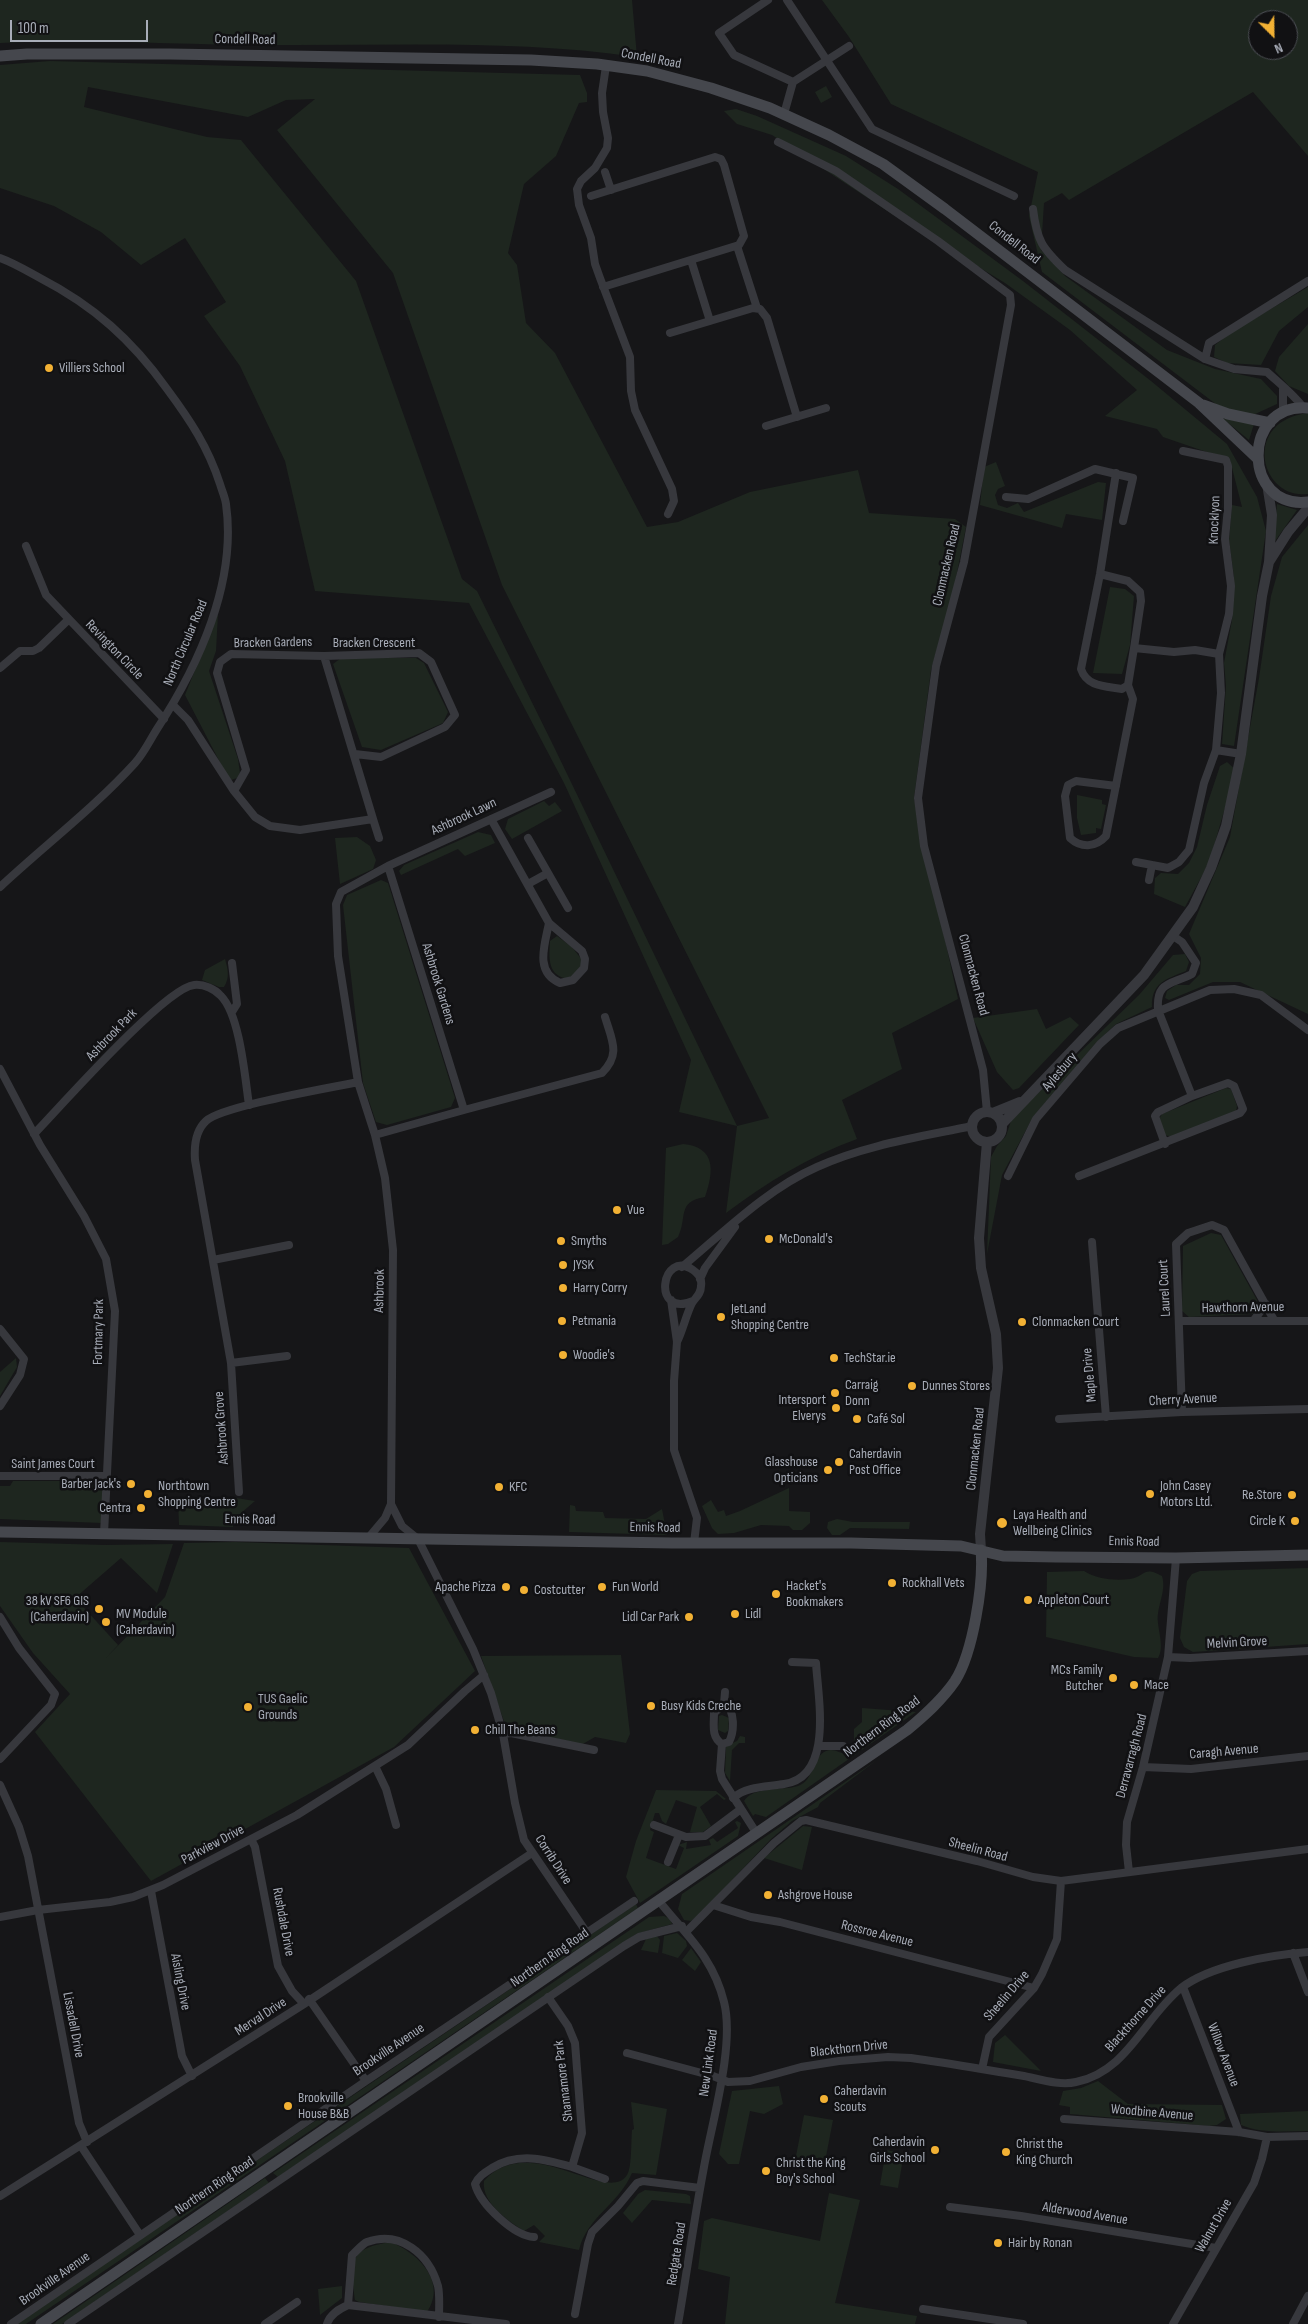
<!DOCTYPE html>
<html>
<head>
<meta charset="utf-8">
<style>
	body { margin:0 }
	#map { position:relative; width:1308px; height:2324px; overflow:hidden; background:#161618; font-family:"Sofia Sans Condensed",sans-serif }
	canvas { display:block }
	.north { position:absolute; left:1248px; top:10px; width:50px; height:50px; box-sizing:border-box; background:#111113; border:1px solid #4d4f55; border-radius:50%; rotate:157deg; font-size:14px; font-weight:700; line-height:20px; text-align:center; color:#a8adb8 }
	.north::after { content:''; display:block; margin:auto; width:18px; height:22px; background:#f2b134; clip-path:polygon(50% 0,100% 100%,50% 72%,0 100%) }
	.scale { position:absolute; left:10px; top:20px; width:138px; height:22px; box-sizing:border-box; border:2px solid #a8adb8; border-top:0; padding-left:6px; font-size:15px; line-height:18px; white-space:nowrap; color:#a8adb8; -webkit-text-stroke:4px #111113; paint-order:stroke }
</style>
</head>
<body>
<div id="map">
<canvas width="1308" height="2324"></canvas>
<div class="north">N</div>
<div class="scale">100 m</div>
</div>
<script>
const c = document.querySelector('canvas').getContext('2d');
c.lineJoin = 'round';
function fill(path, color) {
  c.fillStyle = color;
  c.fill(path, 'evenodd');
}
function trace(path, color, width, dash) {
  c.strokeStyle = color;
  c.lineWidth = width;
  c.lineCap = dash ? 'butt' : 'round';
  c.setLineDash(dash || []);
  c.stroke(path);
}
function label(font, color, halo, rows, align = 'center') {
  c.font = font + ' "Sofia Sans Condensed",sans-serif';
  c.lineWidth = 5;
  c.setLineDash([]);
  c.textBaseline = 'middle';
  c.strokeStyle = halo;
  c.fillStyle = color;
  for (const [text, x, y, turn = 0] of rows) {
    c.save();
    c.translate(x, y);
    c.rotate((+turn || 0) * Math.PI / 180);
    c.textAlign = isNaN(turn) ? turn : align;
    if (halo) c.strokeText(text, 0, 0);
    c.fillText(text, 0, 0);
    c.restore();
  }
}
const green = new Path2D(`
	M0,0H632L637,57C514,39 389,46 265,45C177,45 88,38 0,43Z
	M822,0H1308V156L1253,92L1069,200L1062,193L1044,203L1041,250L1065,276L1167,350L1215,369L1261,379L1277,396V404L1253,415L1225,411L1042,272L1029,216L1038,172L891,104L849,37ZM1258,20H1288V50H1258Z
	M50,61L580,75L587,93V102L579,103L556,156L524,184L508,253L517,265L526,323L555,353L647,527L678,522L750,492L858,470L869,513L955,519L966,527L953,593L931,670L914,798L958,999L892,1033L902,1069L842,1100L857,1139C808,1157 767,1182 726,1213L737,1126L679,1112L691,1060L564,783L469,603L315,591L285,461L240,366L204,316L226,302L185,238L141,265L101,232L54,206L0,188V65ZM88,87L248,117L286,100L315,99L277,130L393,273L502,585L769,1118L737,1126L555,749L477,591L462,579L356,281L241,140L207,137L84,107Z
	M826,86L832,97L821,103L815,92Z
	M736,109L757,116L846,156L898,189L1023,281L1151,381L1227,444L1257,497L1266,531L1234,746L1222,744L1226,686L1224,663L1232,620L1234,577L1229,540L1232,505L1242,507L1230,460L1163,437L1157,429L1105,416L1137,390L1070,330L1005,283L895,216L772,135L737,124L724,111Z
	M1308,287V307L1279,331L1261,365L1227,363L1214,357L1215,345L1230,333Z
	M1308,324V394L1289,386L1275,371L1279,357Z
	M1308,413V494C1260,500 1241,421 1308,413Z
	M1222,418L1254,424L1249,440Z
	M996,462L1005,486L998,489L995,495L998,505L1007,508L1018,503L1024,512L1098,482L1106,483L1102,520L1066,514L1062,528L980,505L984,467Z
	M1277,504L1297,510L1273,544Z
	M1308,525V1014L1240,982H1213L1169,1000L1165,998L1167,991L1176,985H1189L1200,974L1201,958L1189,934L1230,837L1259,678L1271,596L1282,557Z
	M1110,587L1125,589L1134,596L1130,645L1122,674L1093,673Z
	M218,613L216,651L209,671L238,759L240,773L237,778L231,780L226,774L185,695Z
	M341,658H416L424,663L448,712L443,723L381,750L362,747L333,664Z
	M1227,762L1236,770L1209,863L1185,907L1154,894L1155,878L1161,873L1178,874L1189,863L1197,847L1207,805L1220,766Z
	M1077,795L1102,800V804L1106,805L1101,829L1096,828V833L1081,835L1077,818Z
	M544,801L549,806L555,802L562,811L512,839L505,829L508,819Z
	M478,832L491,835L495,843L465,856L458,849L401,875L399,871L404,865Z
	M357,837L370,846L376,860L373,869L340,884L335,838Z
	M381,880L388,883L455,1098L451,1107L387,1125L376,1122L363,1083L343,905L347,895Z
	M557,936L572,947L582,960L581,966L570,979C547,977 549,958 550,941Z
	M1185,954L1189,962L1186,971C1166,979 1151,983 1152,1007L1116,1024L1095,1044L1033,1117L1002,1175L987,1254L991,1157L997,1146L1006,1136L1012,1118L1139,995L1173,955Z
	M225,959C228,970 230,977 224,987H219L202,980L205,970Z
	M1037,1009L1046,1029L1070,1017L1079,1025L1019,1088L1013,1090L997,1072L973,1018Z
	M1226,1088L1231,1089L1237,1106L1236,1112L1172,1137L1165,1135L1159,1119L1162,1114Z
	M683,1144C716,1147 714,1171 705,1197C676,1202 688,1217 678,1237L668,1244L662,1245L666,1148Z
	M1211,1233L1221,1235L1257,1300L1253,1314L1189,1317L1182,1311L1183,1246Z
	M16,1358L17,1367L0,1396V1372Z
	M13,1481H98L103,1488L102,1523L0,1519V1486H10Z
	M789,1488V1511L810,1512V1523L802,1530H793L789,1526L761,1525L734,1533L718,1534L712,1528L702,1506L711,1500L718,1512L724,1510L726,1516L740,1511Z
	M230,1497L255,1501L233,1520V1527L179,1525L178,1499Z
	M570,1505L575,1506L576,1511L603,1512L605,1518L646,1519L662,1509L667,1535L569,1532Z
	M837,1519L853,1522H910L909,1529L850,1528L840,1535H832L827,1528L828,1522Z
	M0,1542L105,1545L173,1544L157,1593L121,1558L75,1598L118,1645L106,1658L165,1597L184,1543L235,1542L409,1548L475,1671L394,1747L151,1881L35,1732L70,1694L33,1653L0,1606Z
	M1308,1568V1644L1193,1652L1184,1647L1180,1638L1187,1581L1192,1574L1200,1571Z
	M1084,1571C1097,1579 1114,1581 1130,1579C1145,1577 1143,1565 1162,1576C1167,1592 1156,1606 1158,1623C1159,1633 1164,1649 1158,1658L1134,1657L1046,1637L1047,1572Z
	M621,1655L630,1734L626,1743L595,1737L581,1745L506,1727L481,1656Z
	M862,1708L916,1712L766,1817L755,1814L753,1816L744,1801C753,1786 783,1791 798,1786C814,1781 812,1757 826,1751C837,1746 844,1760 854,1750V1729L862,1722Z
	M722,1715L729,1718L728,1731L725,1733L718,1730L719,1716Z
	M740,1736L745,1737V1743H739L732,1750L730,1781L725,1773L726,1746L737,1741Z
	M877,1760L820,1803L818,1807L792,1821L771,1839L697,1917L691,1921L684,1920L678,1909L682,1894Z
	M656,1790L716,1791L726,1799L724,1800L717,1794L700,1807L711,1826L703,1832H690L697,1807L676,1800L666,1824L662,1821L659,1813H655L650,1830L654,1832L646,1858L676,1869L684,1848L678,1845L687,1842L686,1849L711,1845L709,1840L713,1838L717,1842L738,1828L735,1822L737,1821L741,1823L738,1836L640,1903L626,1877L636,1841Z
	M803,1826L812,1827L802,1870L764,1858Z
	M636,1904L638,1908L26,2324H15Z
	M664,1916L670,1919L672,1924L636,1934L548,1997L278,2177L273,2173L649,1917Z
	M677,1933L686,1941L687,1946L678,1958L662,1953L664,1936Z
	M657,1936L660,1940L658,1953L641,1950L646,1939Z
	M691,1948L701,1962L695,1971L682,1960Z
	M1005,2035L1041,2071L993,2062L995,2043Z
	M1098,2081L1128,2104L1222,2105L1226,2119L1217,2125L1209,2126L1070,2114V2107L1059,2105L1063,2091L1081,2088Z
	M779,2086L783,2104L764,2114L750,2111L739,2164H728L719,2154L732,2091Z
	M631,2102L667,2109L656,2175L632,2173C618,2205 587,2217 579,2250L539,2242L545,2236L534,2225L524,2231C508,2221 481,2202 484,2181C529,2130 607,2206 627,2175C632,2168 631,2140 632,2130L634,2129Z
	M1308,2111V2131C1286,2131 1262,2134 1241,2125L1240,2114Z
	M804,2115L833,2120L824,2167L795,2161Z
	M886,2150L904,2153L898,2188L880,2185Z
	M265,2178L269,2183L62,2324H53Z
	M645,2190L686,2194L690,2196L691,2204L652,2200L632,2223L623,2213L638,2194Z
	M829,2193L860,2200L835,2303L917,2316L915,2324H725L730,2277L698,2269L704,2221L712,2218L820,2241Z
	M390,2242C417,2252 448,2282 427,2312L359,2302L355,2300C351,2262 347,2249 390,2242Z
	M342,2286V2298L320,2315L318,2289Z`);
const minor = new Path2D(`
	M768,0L719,33L734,55L793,82L849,46
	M787,0L872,129L1014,196
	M606,66L602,93L603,112L608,138L607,148L595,168L581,181L577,189L579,205L591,238L595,264L600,278L630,357L631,391L635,410L672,489L674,501L668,514
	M784,114L793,82
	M778,142L836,171L938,241L1010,295L1011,305L964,562L936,666L918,798L924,846L983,1070L987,1112
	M605,172L611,190
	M591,196L715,157L721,159L724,165L744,236L739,245L603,287
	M1033,209C1037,241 1042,248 1065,270L1205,359L1234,369L1267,372C1280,384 1292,393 1303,407
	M737,246L757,308
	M0,258C14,263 27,271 40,278C94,306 132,340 167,389C190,420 208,447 220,484C222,491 225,497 226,504C237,582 199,665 157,729C150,740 144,753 135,763C94,808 45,845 0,887
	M691,260L710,321
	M670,333L753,308L760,309L767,318L797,417
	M1205,359L1209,343L1308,281
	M1283,412V389
	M766,426L826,408
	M1183,451L1226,460L1228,466V507L1225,539L1231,586L1229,614L1219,654L1221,693L1216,750L1241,754
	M1116,473L1100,574L1081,669C1087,687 1105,686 1122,689L1128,685L1134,648L1174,652L1195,650L1219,654
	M1006,497L1028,499L1095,469L1133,478L1123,521
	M26,546L46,595L164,719
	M1100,574L1128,581L1140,592L1141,601L1134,648
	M324,656L419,653L431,662L455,715L445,727L381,757L355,754
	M0,668L20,651H33L39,648L68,620
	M173,705L188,720L234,791L255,817L270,826L300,830L373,819L324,656L231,654L220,662L217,673L246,770L234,791
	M1116,786L1076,781L1068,785L1065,796L1070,838C1081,848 1095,848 1106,836L1133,699L1128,685
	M373,819L379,838
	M491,819L549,923L582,951L585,959L584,968L573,980L560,983C534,972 545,944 549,923
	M528,838L568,908
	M1136,862L1168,868L1179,862L1189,850L1204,783L1216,750
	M1149,880L1152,865
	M528,884L548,873
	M232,1012L237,1004L232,963
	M0,1069L40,1145L84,1216L106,1259L115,1311L104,1534
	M358,1082L338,956L336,904L341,892L388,866L551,792
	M464,1110L602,1073C621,1054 612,1041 605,1017
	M34,1134C60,1107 165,988 194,985C204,984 215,989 221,996C240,1015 245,1078 249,1105
	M375,1135L464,1110L388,866
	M1165,1144L1155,1116L1158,1112L1192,1096
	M1008,1176L1036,1119L1100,1044L1118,1028L1210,990L1234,989L1261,995L1308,1030
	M1079,1176L1240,1113L1243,1109L1234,1086L1228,1083L1192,1096L1158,1010C1156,981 1171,985 1192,974L1196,963L1182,942L1173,936
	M1092,1242L1106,1417
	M213,1260L289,1245
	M682,1267C724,1232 767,1189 817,1167C865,1145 920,1137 972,1126
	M700,1279L705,1268L735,1227
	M671,1300L677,1342L674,1381V1450L697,1518L694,1543
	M1254,1320L1266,1304
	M1179,1321H1308
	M0,1329L24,1359L20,1375L0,1406
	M677,1342C683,1330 686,1315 692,1303C696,1297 701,1294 701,1286C702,1280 699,1274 693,1270C661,1248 651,1319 693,1301
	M231,1363L287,1356
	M1182,1412L1176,1244L1188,1233L1212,1225L1224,1230L1274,1320
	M1059,1419L1182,1412L1308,1409
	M0,1476H106
	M239,1492L231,1363L195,1160C194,1146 195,1131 206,1121C222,1106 330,1088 358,1082L375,1135L385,1178L393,1250L391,1504L402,1526L418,1539L473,1649L491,1693L503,1734L515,1803L524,1840L587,1933
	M369,1537L385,1518L391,1504
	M0,1617L19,1648L55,1694L51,1705L0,1759
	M1168,1657L1190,1658L1308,1651
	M724,1704L714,1713C714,1725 711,1737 722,1744L729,1742C734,1732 736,1710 724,1704L725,1692
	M503,1734L511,1733L594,1750
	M722,1744L720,1771L722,1779L757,1834
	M820,1746H843
	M375,1766L386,1789L396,1825
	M1143,1767L1191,1769L1308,1756
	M0,1785L19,1827L28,1856L79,2123L87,2142
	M733,1798C746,1786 767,1787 784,1784C834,1777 818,1698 816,1663L792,1662
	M654,1825L686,1837L705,1836L741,1809
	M251,1839L255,1847L278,1966L292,1991L304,2004
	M668,1862L679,1835
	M1129,1872L1126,1845L1127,1822L1143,1767L1168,1657L1176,1558
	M151,1891L182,2056L192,2076
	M659,1901C686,1935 713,1957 724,2002C735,2045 712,2122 704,2167C694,2219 687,2272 678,2324
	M713,1905L751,1917L780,1922L1034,1988
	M0,1917L38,1910L110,1902L133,1897L163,1885L297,1815L408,1745L465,1691L484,1675
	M687,1931L774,1843L801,1821L806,1820L977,1861L1033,1877L1061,1881L1308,1849
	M1293,1953L1308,1992
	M1183,1987L1239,2132
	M309,1999L366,2081
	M627,2053L713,2076L728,2082L750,2081L801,2067L839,2061L888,2057L911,2058C949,2063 986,2070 1024,2076C1039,2079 1060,2086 1076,2082C1127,2072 1144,2018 1181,1988C1211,1965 1271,1955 1308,1952
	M982,2069L989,2037L1034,1988L1042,1974L1057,1939L1061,1881
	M1064,2119L1239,2132L1267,2137L1308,2136
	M81,2146L140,2235
	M572,2167L605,2179
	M0,2196L304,2004L532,1853
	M950,2207L1021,2216L1216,2248
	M534,2237C514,2236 480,2204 475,2184C479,2176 484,2173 492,2168C518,2152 544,2159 572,2167L582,2133L575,2043L568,2026L548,1997
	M348,2305L352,2255C357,2251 362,2244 367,2242C400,2230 429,2254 438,2286C440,2295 439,2308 439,2317
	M923,2309L1023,2324
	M575,2314L588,2244L592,2232L618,2206L637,2183L643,2181L700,2188
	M11,2324L366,2081L634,1901
	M68,2324L624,1946L639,1937L682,1926
	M265,2324L297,2302
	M327,2324C330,2314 339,2309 348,2305L506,2324
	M1173,2324L1254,2183L1262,2159L1267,2137
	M1293,2324L1308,2296`);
const tertiary = new Path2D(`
	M1269,562L1288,532L1308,508
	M972 1127a15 15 0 1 1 30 0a15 15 0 1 1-30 0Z
	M993,1113L1020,1102
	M1002,1124L1144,975L1193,907L1211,868L1226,826L1241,754L1262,596L1269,562L1272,515L1267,484
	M981,1550L980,1534L998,1368L996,1334L981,1268L979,1238L987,1142`);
const secondary = new Path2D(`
	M0,56L27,54H170L531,60L597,64L647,71L711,88L770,108L829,135L883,164L945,209L1199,403L1257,458
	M1203,405L1228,414L1270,423
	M1308,408C1241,402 1242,510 1308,502
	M0,1532L672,1543H851L961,1546L1003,1556L1056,1557L1176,1558L1308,1555
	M41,2324L907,1730C925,1715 942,1700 955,1681C973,1653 984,1583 981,1550`);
const markers = [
	[49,368,5,"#f2b134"],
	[617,1210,5,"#f2b134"],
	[769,1239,5,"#f2b134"],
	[561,1241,5,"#f2b134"],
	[563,1265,5,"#f2b134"],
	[563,1288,5,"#f2b134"],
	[721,1317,5,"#f2b134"],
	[562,1321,5,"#f2b134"],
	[1022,1322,5,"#f2b134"],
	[563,1355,5,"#f2b134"],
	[834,1358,5,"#f2b134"],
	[912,1386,5,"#f2b134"],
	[835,1393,5,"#f2b134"],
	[836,1408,5,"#f2b134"],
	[857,1419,5,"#f2b134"],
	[839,1462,5,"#f2b134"],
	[828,1470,5,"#f2b134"],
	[131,1484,5,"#f2b134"],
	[499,1487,5,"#f2b134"],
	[148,1494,5,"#f2b134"],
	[1150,1494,5,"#f2b134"],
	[1292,1495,5,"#f2b134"],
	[141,1508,5,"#f2b134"],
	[1295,1521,5,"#f2b134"],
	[1002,1523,6,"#f2b134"],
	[892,1583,5,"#f2b134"],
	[506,1587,5,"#f2b134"],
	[602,1587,5,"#f2b134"],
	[524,1590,5,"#f2b134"],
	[776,1594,5,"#f2b134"],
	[1028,1600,5,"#f2b134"],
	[99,1609,5,"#f2b134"],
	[735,1614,5,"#f2b134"],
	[689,1617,5,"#f2b134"],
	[106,1622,5,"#f2b134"],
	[1113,1678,5,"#f2b134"],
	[1134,1685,5,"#f2b134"],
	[651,1706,5,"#f2b134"],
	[248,1707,5,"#f2b134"],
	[475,1730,5,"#f2b134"],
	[768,1895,5,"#f2b134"],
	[824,2099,5,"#f2b134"],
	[288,2106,5,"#f2b134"],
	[935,2150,5,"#f2b134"],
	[1006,2152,5,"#f2b134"],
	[766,2171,5,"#f2b134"],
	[998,2243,5,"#f2b134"]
];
const streetNames = [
	["Condell Road",245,40,1],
	["Condell Road",651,59,11],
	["Condell Road",1014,243,38],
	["Knocklyon",1215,520,-88],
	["Clonmacken Road",947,565,-77],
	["North Circular Road",186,643,-67],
	["Bracken Gardens",273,643,-1],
	["Bracken Crescent",374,643],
	["Revington Circle",114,650,46],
	["Ashbrook Lawn",464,817,-25],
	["Clonmacken Road",973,975,75],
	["Ashbrook Gardens",438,984,73],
	["Ashbrook Park",112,1035,-46],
	["Aylesbury",1060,1072,-50],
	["Laurel Court",1165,1288,-93],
	["Ashbrook",380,1291,-89],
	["Hawthorn Avenue",1243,1308,-1],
	["Fortmary Park",99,1332,-89],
	["Maple Drive",1090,1375,-95],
	["Cherry Avenue",1183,1400,-3],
	["Ashbrook Grove",222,1428,-94],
	["Clonmacken Road",976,1449,-84],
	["Saint James Court",53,1464],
	["Ennis Road",250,1520,1],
	["Ennis Road",655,1528,1],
	["Ennis Road",1134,1542,1],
	["Melvin Grove",1237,1643,-3],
	["Northern Ring Road",882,1727,-37],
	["Caragh Avenue",1224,1752,-5],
	["Derravarragh Road",1132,1756,-75],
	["Parkview Drive",213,1845,-28],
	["Sheelin Road",978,1850,15],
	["Corrib Drive",553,1860,57],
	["Rushdale Drive",283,1922,79],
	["Rossroe Avenue",877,1934,14],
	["Northern Ring Road",550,1958,-35],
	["Aisling Drive",180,1982,79],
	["Sheelin Drive",1007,1996,-49],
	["Merval Drive",261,2017,-33],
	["Blackthorne Drive",1136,2019,-48],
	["Lissadell Drive",73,2025,79],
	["Blackthorn Drive",849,2049,-6],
	["Brookville Avenue",389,2050,-34],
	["Willow Avenue",1223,2055,69],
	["New Link Road",709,2063,-82],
	["Shannamore Park",564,2081,-97],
	["Woodbine Avenue",1152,2113,5],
	["Northern Ring Road",215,2186,-34],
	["Alderwood Avenue",1085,2214,9],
	["Walnut Drive",1214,2226,-60],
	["Redgate Road",677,2254,-81],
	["Brookville Avenue",55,2279,-35]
];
const poiNames = [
	["Villiers School",59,368],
	["Vue",627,1210],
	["McDonald's",779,1239],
	["Smyths",571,1241],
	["JYSK",573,1265],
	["Harry Corry",573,1288],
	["JetLand",731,1309],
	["Shopping Centre",731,1325],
	["Petmania",572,1321],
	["Clonmacken Court",1032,1322],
	["Woodie's",573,1355],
	["TechStar.ie",844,1358],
	["Carraig",845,1385],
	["Donn",845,1401],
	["Dunnes Stores",922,1386],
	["Intersport",826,1400,"right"],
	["Elverys",826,1416,"right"],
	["Café Sol",867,1419],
	["Caherdavin",849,1454],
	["Post Office",849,1470],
	["Glasshouse",818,1462,"right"],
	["Opticians",818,1478,"right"],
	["Barber Jack's",121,1484,"right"],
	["Northtown",158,1486],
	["Shopping Centre",158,1502],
	["John Casey",1160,1486],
	["Motors Ltd.",1160,1502],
	["KFC",509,1487],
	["Re.Store",1282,1495,"right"],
	["Centra",131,1508,"right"],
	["Laya Health and",1013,1515],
	["Wellbeing Clinics",1013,1531],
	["Circle K",1285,1521,"right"],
	["Rockhall Vets",902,1583],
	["Hacket's",786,1586],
	["Bookmakers",786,1602],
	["Apache Pizza",496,1587,"right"],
	["Fun World",612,1587],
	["Costcutter",534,1590],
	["Appleton Court",1038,1600],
	["38 kV SF6 GIS",89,1601,"right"],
	["(Caherdavin)",89,1617,"right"],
	["MV Module",116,1614],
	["(Caherdavin)",116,1630],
	["Lidl",745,1614],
	["Lidl Car Park",679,1617,"right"],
	["MCs Family",1103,1670,"right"],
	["Butcher",1103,1686,"right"],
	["Mace",1144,1685],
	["TUS Gaelic",258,1699],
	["Grounds",258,1715],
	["Busy Kids Creche",661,1706],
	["Chill The Beans",485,1730],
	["Ashgrove House",778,1895],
	["Caherdavin",834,2091],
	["Scouts",834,2107],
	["Brookville",298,2098],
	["House B&B",298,2114],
	["Caherdavin",925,2142,"right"],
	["Girls School",925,2158,"right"],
	["Christ the",1016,2144],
	["King Church",1016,2160],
	["Christ the King",776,2163],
	["Boy's School",776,2179],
	["Hair by Ronan",1008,2243]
];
fill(green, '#1e261f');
trace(minor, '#37383d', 8);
trace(tertiary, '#37383d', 10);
trace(secondary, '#45474d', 11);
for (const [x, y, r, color] of markers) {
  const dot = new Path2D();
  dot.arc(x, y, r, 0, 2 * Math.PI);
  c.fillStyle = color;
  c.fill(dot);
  trace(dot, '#111113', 2);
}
label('14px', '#a8adb8', '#111113', streetNames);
label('14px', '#a8adb8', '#111113', poiNames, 'left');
</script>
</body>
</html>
